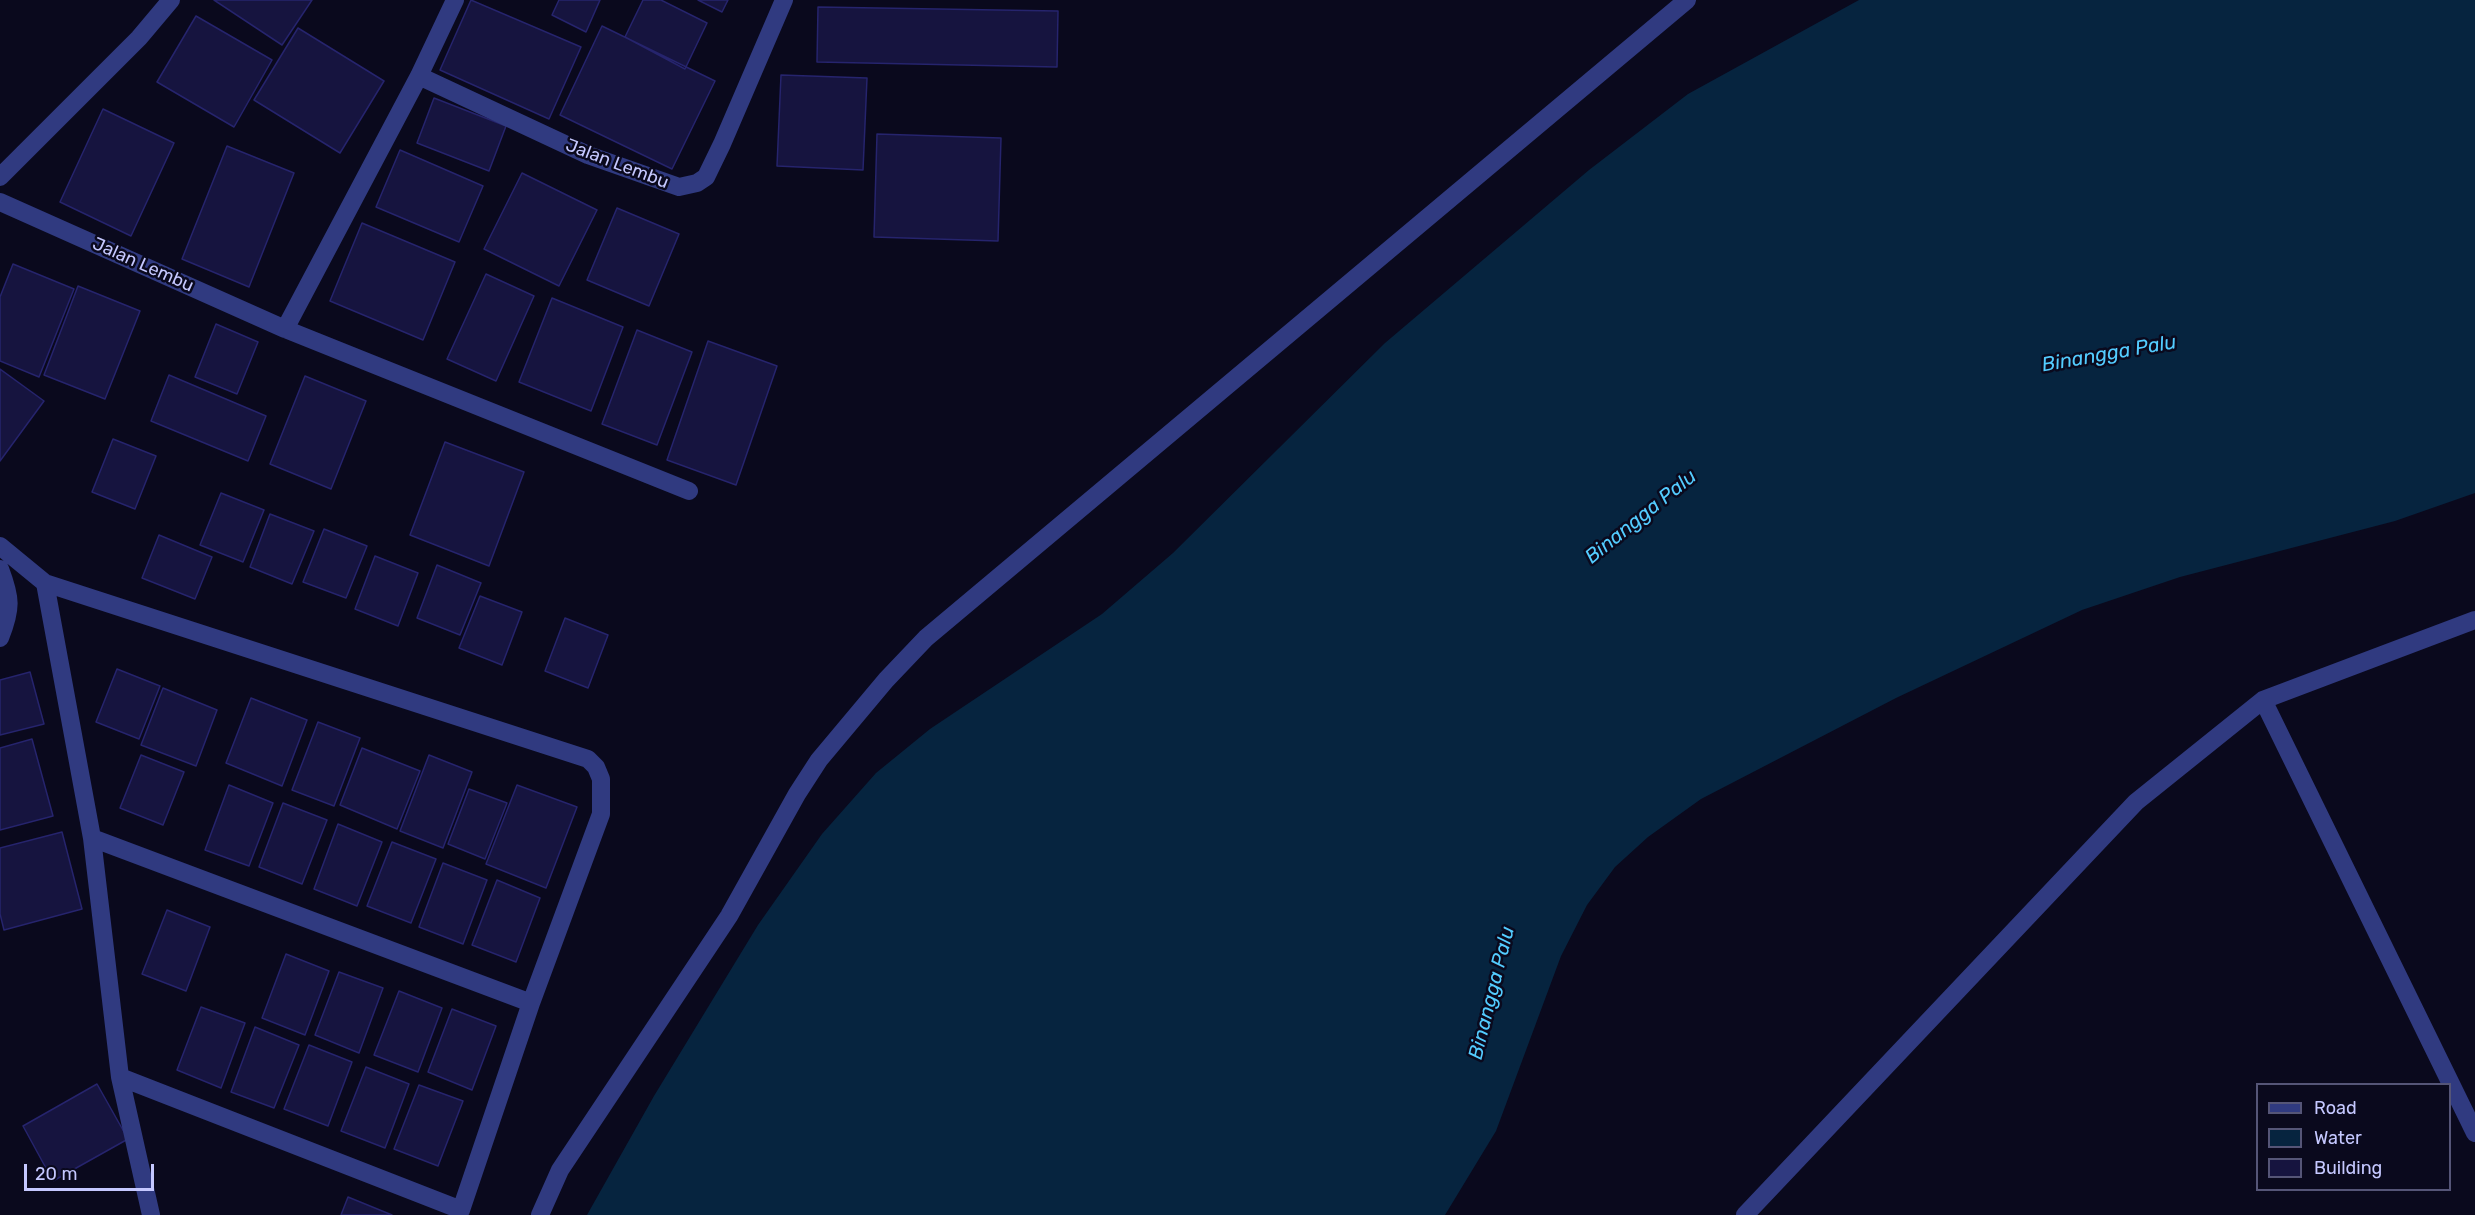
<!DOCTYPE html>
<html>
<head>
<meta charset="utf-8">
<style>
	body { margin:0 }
	#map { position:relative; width:2475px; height:1215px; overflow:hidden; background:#0a091d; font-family:Rubik,sans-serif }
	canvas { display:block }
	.legend { position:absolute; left:2256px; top:1083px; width:195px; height:108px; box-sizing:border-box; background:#0a091d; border:2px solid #557; margin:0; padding:8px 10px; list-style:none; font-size:18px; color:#c5c8ff }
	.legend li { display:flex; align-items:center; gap:12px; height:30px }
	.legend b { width:30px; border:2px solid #557 }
	.scale { position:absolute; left:24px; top:1164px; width:130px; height:27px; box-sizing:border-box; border:3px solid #c5c8ff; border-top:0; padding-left:8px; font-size:18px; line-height:21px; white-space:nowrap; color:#c5c8ff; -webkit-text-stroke:4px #0a091d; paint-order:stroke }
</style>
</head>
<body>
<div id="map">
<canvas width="2475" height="1215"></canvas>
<ul class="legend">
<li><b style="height:8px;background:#303a80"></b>Road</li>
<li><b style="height:16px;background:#06243f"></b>Water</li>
<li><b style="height:16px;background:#16143f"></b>Building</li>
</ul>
<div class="scale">20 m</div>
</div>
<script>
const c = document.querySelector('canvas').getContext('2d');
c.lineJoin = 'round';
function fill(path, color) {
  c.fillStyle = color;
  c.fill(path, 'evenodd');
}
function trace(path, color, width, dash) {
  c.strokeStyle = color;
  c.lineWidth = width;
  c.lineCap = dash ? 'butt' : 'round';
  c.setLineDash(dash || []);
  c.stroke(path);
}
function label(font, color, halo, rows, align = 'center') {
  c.font = font + ' Rubik,sans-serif';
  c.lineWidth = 5;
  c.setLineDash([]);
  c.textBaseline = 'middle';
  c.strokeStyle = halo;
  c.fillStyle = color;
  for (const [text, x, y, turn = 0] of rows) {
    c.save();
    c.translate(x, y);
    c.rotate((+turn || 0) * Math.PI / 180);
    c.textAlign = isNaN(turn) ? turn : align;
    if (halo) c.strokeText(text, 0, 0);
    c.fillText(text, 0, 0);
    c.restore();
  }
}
const water = new Path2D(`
	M1859,0H2475V493L2395,521L2180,577L2082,610L1896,698L1701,799L1648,837L1615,867L1587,905L1561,956L1496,1131L1445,1215H587L654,1096L758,925L822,834L876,773L930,729L1102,614L1173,553L1385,343L1589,170L1688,94Z`);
const building = new Path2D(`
	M214,0H312L282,45Z
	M471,0L581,47L549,119L440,70Z
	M559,0H600L586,32L552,15Z
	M643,0H661L707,23L685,69L625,37Z
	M698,0H728L722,12Z
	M818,7L1058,11L1057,67L817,62Z
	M196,16L272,60L234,127L157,82Z
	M602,26L715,81L672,169L560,115Z
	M298,28L384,81L340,153L254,100Z
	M781,75L867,78L863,170L777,166Z
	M434,98L506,126L489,171L417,143Z
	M103,109L174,143L131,236L60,202Z
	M877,134L1001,138L998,241L874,237Z
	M227,146L294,173L249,287L182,259Z
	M400,150L483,186L459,242L376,207Z
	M522,173L597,210L559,286L484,249Z
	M617,208L679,234L649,306L587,280Z
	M362,223L455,262L423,340L330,301Z
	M13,264L74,289L39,377L0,361V297Z
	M486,274L534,296L496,381L447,359Z
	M78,286L140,311L105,399L44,375Z
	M552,298L623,327L591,411L519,382Z
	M216,324L258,342L237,394L195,377Z
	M637,330L692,352L657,445L602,424Z
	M708,341L777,366L736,485L667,460Z
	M0,369L44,401L0,461Z
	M169,375L266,416L248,461L151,421Z
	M305,376L366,401L331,489L270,464Z
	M113,439L156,456L135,509L92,492Z
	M445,442L524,472L489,566L410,535Z
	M221,493L264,510L243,562L200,545Z
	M270,514L314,531L292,584L250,567Z
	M324,529L367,546L346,598L303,582Z
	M159,535L212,557L195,599L142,578Z
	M375,556L418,573L398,626L355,609Z
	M437,565L481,583L460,635L417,618Z
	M480,596L522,612L502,665L459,648Z
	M565,618L608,635L588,688L545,671Z
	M117,669L160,686L139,739L96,722Z
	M30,672L44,724L0,735V680Z
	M163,688L217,710L196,766L141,745Z
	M251,698L307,720L282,786L226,763Z
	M318,722L360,738L334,806L292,790Z
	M32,739L53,816L0,830V748Z
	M362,748L420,771L397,829L340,805Z
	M141,755L184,772L163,825L120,808Z
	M429,755L472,772L443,848L400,831Z
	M229,785L273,803L249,866L205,850Z
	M517,785L577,807L546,888L486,864Z
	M469,789L507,803L485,859L448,844Z
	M283,803L327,820L302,884L259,867Z
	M338,824L382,842L357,906L314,889Z
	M62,832L82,909L4,930L0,914V848Z
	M392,842L436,859L411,923L367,906Z
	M443,863L487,880L463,944L419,927Z
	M497,880L540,898L516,962L472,945Z
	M167,910L210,927L186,991L142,974Z
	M286,954L329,971L305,1035L262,1018Z
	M339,972L383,988L359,1053L315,1035Z
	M399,991L442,1008L418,1072L374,1055Z
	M201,1007L245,1023L221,1088L177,1070Z
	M452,1009L496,1026L472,1090L428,1072Z
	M255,1027L299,1045L274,1108L231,1092Z
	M309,1045L352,1062L328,1126L284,1109Z
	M366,1067L409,1084L385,1148L341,1131Z
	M97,1084L128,1139L53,1181L23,1126Z
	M419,1085L463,1101L438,1166L394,1149Z
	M348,1197L392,1215H341Z`);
const minor = new Path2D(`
	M419,76L588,155L679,187L697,183L706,177L722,144L784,0
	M0,177L139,38L171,0
	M0,202L285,329L689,491
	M285,329L419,76L455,0
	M0,546L45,583L588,759L596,767L601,779V814L531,1003L461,1210L120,1077
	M0,569C11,598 12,608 0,638
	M45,583L92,838L120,1077L151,1215
	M2263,700L2475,1133
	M92,838L531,1003
	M540,1215L560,1170L729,916L797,794L819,760L886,680L926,638L1687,0
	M1745,1215L2136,802L2263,700L2475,620`);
const streetNames = [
	["Jalan Lembu",617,164,21],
	["Jalan Lembu",143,265,24]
];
const waterNames = [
	["Binangga Palu",2109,354,-10],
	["Binangga Palu",1641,517,-39],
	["Binangga Palu",1492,993,-76]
];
fill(water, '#06243f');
fill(building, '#16143f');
trace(building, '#26246d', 1.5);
trace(minor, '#303a80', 18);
label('18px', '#c5c8ff', '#0a091d', streetNames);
label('italic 20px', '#53ccff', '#0a091d', waterNames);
</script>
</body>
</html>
